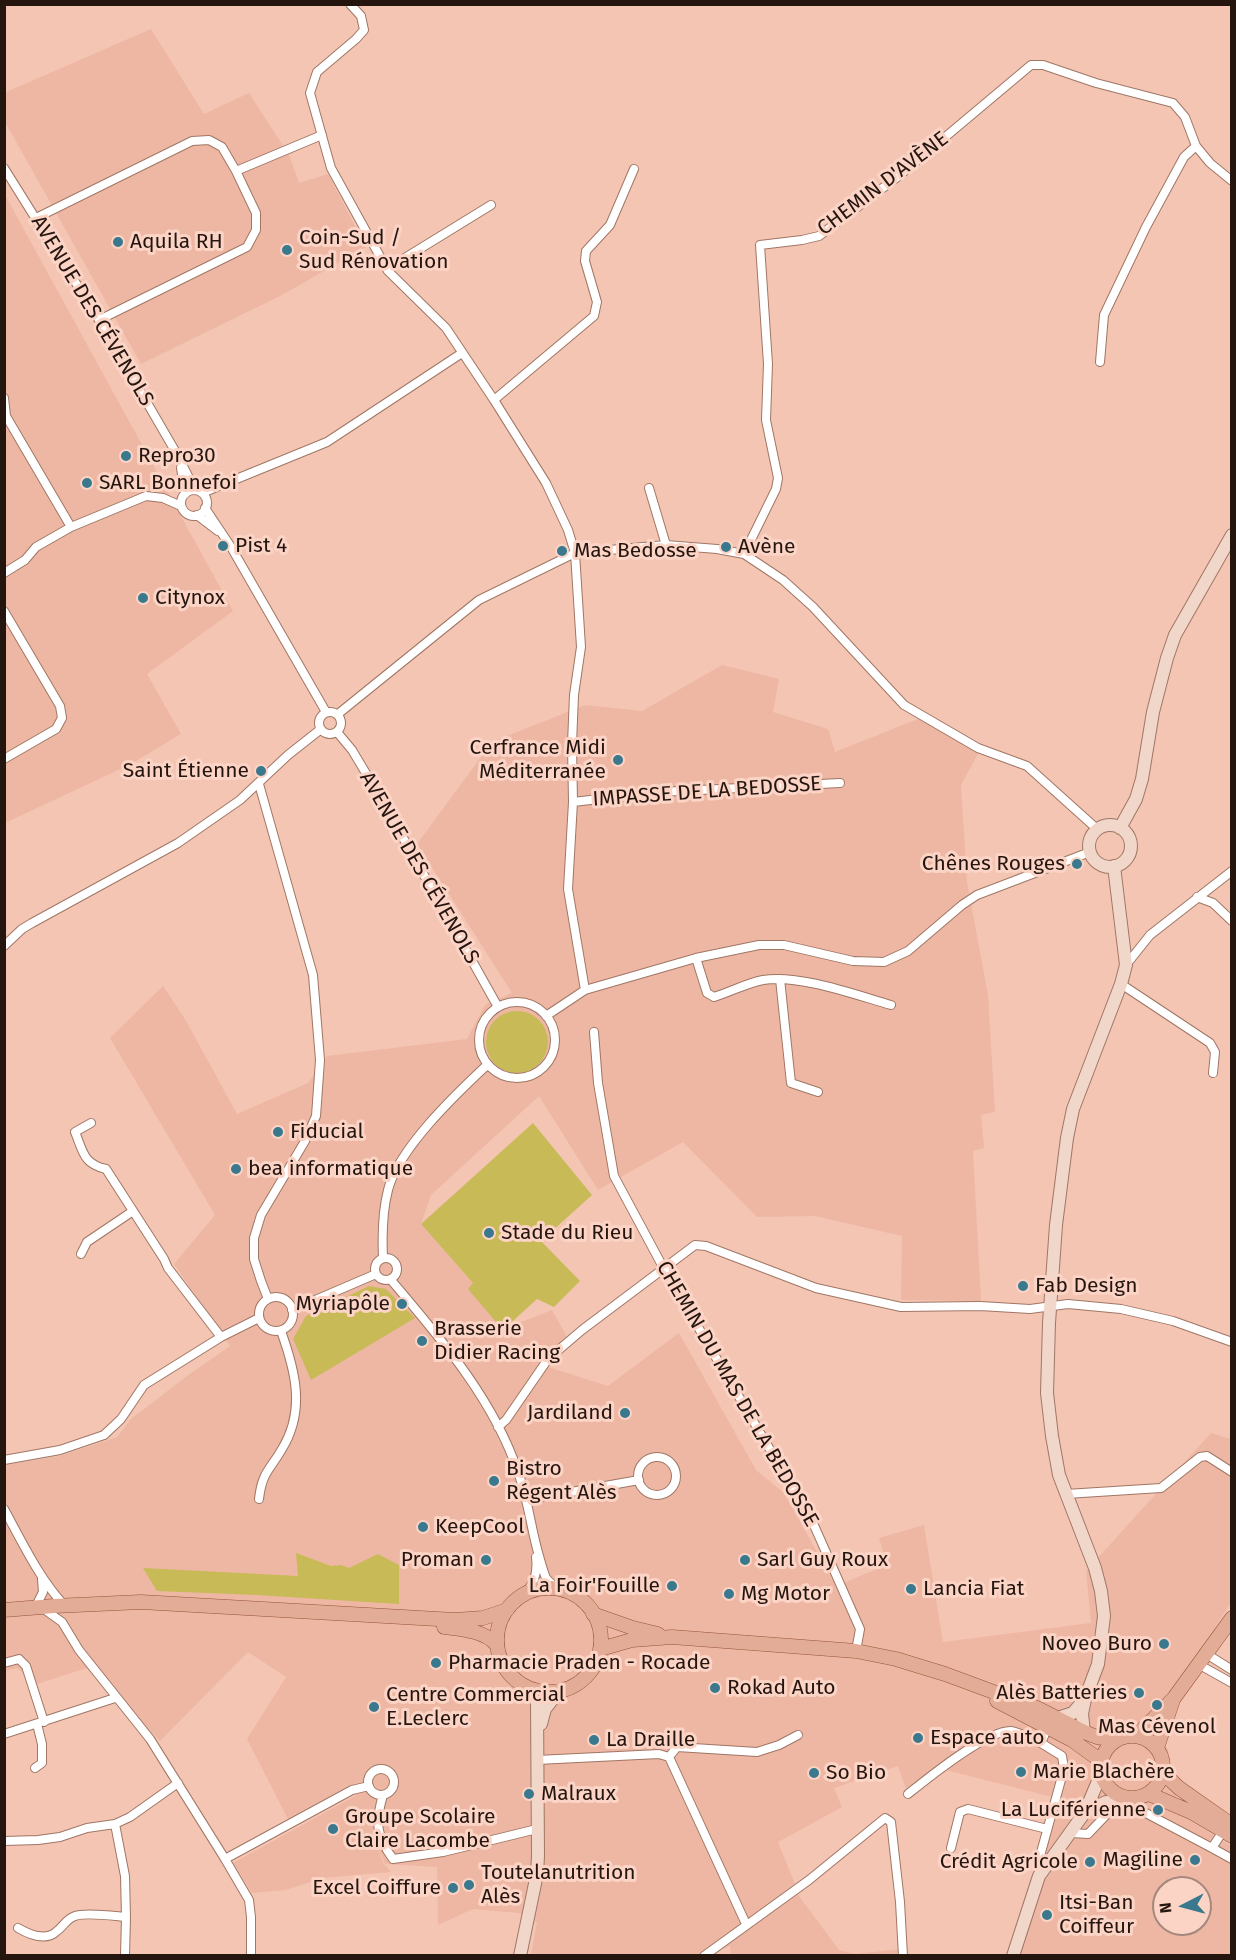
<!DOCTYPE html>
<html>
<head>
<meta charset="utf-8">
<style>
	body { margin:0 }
	#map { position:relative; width:1236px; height:1960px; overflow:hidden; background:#f4c5b3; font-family:"Fira Sans",sans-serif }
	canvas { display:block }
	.frame { position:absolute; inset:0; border:6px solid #25150f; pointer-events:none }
	.north { position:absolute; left:1152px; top:1876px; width:60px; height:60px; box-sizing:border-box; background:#fbd4c6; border:2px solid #a5887d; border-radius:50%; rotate:264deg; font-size:16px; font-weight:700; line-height:24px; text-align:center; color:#25150f }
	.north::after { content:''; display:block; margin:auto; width:21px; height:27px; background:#39788d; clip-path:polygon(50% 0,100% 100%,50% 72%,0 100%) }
</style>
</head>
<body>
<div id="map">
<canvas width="1236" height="1960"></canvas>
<div class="frame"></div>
<div class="north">N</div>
</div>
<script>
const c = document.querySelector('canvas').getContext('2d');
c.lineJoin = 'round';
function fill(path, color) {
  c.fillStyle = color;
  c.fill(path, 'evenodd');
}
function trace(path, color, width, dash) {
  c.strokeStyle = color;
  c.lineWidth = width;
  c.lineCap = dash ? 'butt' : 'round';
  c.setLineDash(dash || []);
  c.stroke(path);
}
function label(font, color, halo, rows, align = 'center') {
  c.font = font + ' "Fira Sans",sans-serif';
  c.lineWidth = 6;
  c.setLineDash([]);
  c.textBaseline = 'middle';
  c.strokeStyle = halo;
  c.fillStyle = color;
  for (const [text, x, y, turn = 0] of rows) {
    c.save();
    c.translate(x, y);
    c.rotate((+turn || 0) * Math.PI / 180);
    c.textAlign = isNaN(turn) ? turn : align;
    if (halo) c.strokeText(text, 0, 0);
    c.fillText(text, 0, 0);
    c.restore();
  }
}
const built = new Path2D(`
	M151,29L204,114L249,93L289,155L299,183L328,174L366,247L282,295L141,364L5,122L4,93Z
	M4,193L233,611L147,674L181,734L129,765L5,823Z
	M722,665L779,679L773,712L828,729L835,752L918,719L980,750L961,785L967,882L988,995L995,1112L981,1115L984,1148L973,1151L981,1301L901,1300L902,1236L815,1216L757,1217L683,1142L598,1190L539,1096L431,1195L421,1224L473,1283L503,1329L552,1310L567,1337L548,1367L608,1386L679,1333L756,1470L784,1493L836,1586L887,1565L879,1538L924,1525L943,1642L1091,1623L1086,1571L1211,1433L1231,1439V1602L1155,1726L1168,1750L1173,1772L1178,1813L1231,1846V1955H1018L1040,1890L1052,1797L938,1768L907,1792L898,1766L834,1788L842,1807L778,1842L795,1884L796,1892L839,1950L855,1954L901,1949L902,1955H731L730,1946L702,1956L531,1955L537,1922L519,1913L473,1909L438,1925L437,1867L385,1864L376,1843L383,1863L391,1872L322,1878L286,1890L252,1893L233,1863L355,1796L350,1785L288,1819L247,1739L286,1677L248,1652L160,1741L87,1668L37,1684L17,1668L5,1671V1465L60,1456L117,1437L131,1419L187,1376L230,1346L174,1264L215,1215L110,1038L163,986L185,1019L237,1114L308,1083L327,1056L467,1039L485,1005L512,993L417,844L492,742L585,705L642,711ZM1164,1888H1200V1924H1164Z`);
const green = new Path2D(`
	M486 1042a31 31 0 1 1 62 0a31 31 0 1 1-62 0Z
	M533,1123L592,1195L541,1241L580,1281L554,1307L537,1299L503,1330L468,1289L473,1283L421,1224Z
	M369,1286L386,1289L415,1318L311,1380L293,1339L306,1316Z
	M296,1553L331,1566L341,1565L349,1568L378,1554L399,1565V1604L257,1595L157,1591L143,1568L298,1576Z`);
const street = new Path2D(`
	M350,4L361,16L364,30L356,39L317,72L310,93L331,168L388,271L446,328L494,400L546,483L568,530L575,553L581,647L574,695L572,744L573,802L568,889L585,990
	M4,168L99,320L178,456L195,490
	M236,171L322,135
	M36,218L192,141L209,140L222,147L236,171L256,213V230L247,247L99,320
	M388,271L400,261L491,205
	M1100,362L1104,315L1146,227L1184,157L1196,146
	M4,398L6,416L71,527
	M494,400L594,316L597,302L585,261L586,251L610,225L634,169
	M181,468L185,494
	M649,488L666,545
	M181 503a13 13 0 1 1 26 0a13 13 0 1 1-26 0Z
	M202,493L327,442L462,353
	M205,508L231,547L326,712
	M197,515L218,531
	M744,554L776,489L778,478L766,420L768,364L760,245L802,240L819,236L900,175L1031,65H1043L1096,83L1173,103L1185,117L1196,146L1210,163L1232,181
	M4,573L25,560L36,547L71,527L146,496L163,498L181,506
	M4,611L60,706L62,718L56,729L4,759
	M319 723a11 11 0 1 1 22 0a11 11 0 1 1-22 0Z
	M338,714L479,600L575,553L666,545L717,549L744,554L783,580L813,607L904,705L978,748L1027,766L1097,829
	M337,732L352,750L379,795L498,1007
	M259,784L313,975L320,1060L316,1116L305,1141L261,1215L254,1238V1259L261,1281L268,1299
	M573,802L660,792L840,783
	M1197,897L1213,903L1232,921
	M4,946L22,929L32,923L178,843L240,800L288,755L321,729
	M696,958L707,993L714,997C730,992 747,983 763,980C799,974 856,995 891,1005
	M1126,965L1150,935L1232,871
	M780,979L791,1083L818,1092
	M1121,984L1210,1043L1215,1052L1213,1073
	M479 1040a38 38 0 1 1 76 0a38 38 0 1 1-76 0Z
	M546,1016L585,990L696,958L759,945H784L853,961L884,962L908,951L962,905L977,895L1090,852
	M594,1032L598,1083L614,1176L664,1269L813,1523L860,1629L856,1651
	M91,1123L75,1132C83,1151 83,1164 106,1169L164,1259L168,1268L221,1337
	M81,1254L87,1242L133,1211
	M375 1269a11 11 0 1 1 22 0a11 11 0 1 1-22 0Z
	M383,1258C382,1235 382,1213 388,1190C398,1149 456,1094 487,1065
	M391,1280C440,1338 493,1398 518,1472C528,1499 531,1529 539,1556C541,1563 543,1571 546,1578C550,1583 554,1586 560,1589
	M259 1314a17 17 0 1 1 34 0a17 17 0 1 1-34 0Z
	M292,1310L376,1274
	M498,1427L506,1420L548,1359L582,1330L695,1245L706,1246L816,1288L901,1307L980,1306L1030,1309L1068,1304L1121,1309L1173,1321L1232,1342
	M638 1476a19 19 0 1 1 38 0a19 19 0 1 1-38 0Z
	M4,1460L60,1450L104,1435L121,1419L144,1385L221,1337L259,1318
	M1066,1494L1161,1488L1200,1457L1207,1456L1232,1472
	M259,1499C262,1472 270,1470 282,1449C306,1410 295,1370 281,1331
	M526,1500L639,1480
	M4,1509C22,1542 39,1578 64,1605
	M522,1596C534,1585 538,1574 536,1557
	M41,1607L62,1622L79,1650L150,1739L225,1859L249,1900L251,1917V1956
	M35,1608L43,1592L42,1579
	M1205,1653L1232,1670
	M4,1663L19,1659L26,1666L44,1722
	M1198,1664L1232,1683
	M4,1734L115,1698
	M669,1757L677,1747L757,1752L779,1745L798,1735
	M537,1760L659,1754L669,1757L746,1924
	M35,1768L42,1763V1744L37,1724
	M368 1782a13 13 0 1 1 26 0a13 13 0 1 1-26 0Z
	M908,1794C928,1778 987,1730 1011,1731C1020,1732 1032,1740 1041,1743
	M383,1795C375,1822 376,1836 393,1859L443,1852L537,1829
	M1223,1831L1212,1848L1232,1859
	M1071,1833L1088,1834L1109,1812L1142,1811L1212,1848
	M4,1841L38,1840L60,1837L87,1828L115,1824
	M951,1848L960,1812L968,1809L1047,1829
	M225,1859L352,1790L369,1786
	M1039,1875L1040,1856L1064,1769L1062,1756L1041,1743L1048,1727
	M18,1928C30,1935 46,1942 57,1931C64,1926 66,1919 75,1916C86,1912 114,1916 126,1917
	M125,1956L126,1917L125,1876L115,1824L130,1817L178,1783
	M704,1956L809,1880L885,1818L891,1822L900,1902L903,1956`);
const secondary = new Path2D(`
	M1089 846a21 21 0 1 1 42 0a21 21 0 1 1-42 0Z
	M1120,828L1136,799L1142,779L1153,712L1167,658L1175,635L1232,535
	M1058,1718L1073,1713L1084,1700
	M541,1724L545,1709L559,1691
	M1084,1732L1082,1714L1085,1699L1098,1664L1104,1616L1101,1591L1095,1568L1059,1475L1052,1436L1047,1393L1049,1323L1056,1225L1067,1138L1073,1109L1121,984L1126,965L1114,866
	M1085,1812L1106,1802L1124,1798
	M520,1956L537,1874L538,1856L537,1703L532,1692L521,1684
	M1013,1956L1039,1876L1085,1812L1101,1774`);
const primary = new Path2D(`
	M497 1640a52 52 0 1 1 104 0a52 52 0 1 1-104 0Z
	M4,1610L54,1606L141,1602L455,1620L483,1618L507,1610
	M593,1614L633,1628L658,1634
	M444,1627C462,1629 485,1631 497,1645
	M600,1649L632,1640L672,1637L856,1651L896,1659L945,1674L1037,1708L1084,1732L1097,1737L1116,1740
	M997,1701L1072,1740L1101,1761
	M1101 1767a31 31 0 1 1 62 0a31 31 0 1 1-62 0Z
	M1136,1736L1174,1698L1232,1618
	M1157,1748L1173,1700
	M1163,1773L1179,1788L1232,1825
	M1149,1794L1191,1812L1232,1836`);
const markers = [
	[118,242,6,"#39788d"],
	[287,250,6,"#39788d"],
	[126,456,6,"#39788d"],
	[87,483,6,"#39788d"],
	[223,546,6,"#39788d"],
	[726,547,6,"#39788d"],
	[562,551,6,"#39788d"],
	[143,598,6,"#39788d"],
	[618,760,6,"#39788d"],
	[261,771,6,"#39788d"],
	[1077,864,6,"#39788d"],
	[278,1132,6,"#39788d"],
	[236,1169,6,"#39788d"],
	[489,1233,6,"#39788d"],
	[1023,1286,6,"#39788d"],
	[402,1304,6,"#39788d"],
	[422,1341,6,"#39788d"],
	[625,1413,6,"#39788d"],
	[494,1481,6,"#39788d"],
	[423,1527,6,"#39788d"],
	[486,1560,6,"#39788d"],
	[745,1560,6,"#39788d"],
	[672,1586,6,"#39788d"],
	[911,1589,6,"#39788d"],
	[729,1594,6,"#39788d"],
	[1164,1644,6,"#39788d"],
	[436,1663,6,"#39788d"],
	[715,1688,6,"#39788d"],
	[1139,1693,6,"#39788d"],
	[1157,1705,6,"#39788d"],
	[374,1707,6,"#39788d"],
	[918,1738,6,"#39788d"],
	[594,1740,6,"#39788d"],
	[1021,1772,6,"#39788d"],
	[814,1773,6,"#39788d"],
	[529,1794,6,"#39788d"],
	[1158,1810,6,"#39788d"],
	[333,1829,6,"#39788d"],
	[1195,1860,6,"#39788d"],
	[1090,1862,6,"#39788d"],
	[469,1885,6,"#39788d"],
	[453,1888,6,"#39788d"],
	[1047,1915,6,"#39788d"]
];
const streetNames = [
	["CHEMIN D'AVÈNE",883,184,-37],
	["AVENUE DES CÉVENOLS",92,311,59],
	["IMPASSE DE LA BEDOSSE",707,792,-4],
	["AVENUE DES CÉVENOLS",419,868,60],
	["CHEMIN DU MAS DE LA BEDOSSE",737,1394,60]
];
const poiNames = [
	["Coin-Sud /",299,238],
	["Sud Rénovation",299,262],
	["Aquila RH",130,242],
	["Repro30",138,456],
	["SARL Bonnefoi",99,483],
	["Pist 4",235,546],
	["Avène",738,547],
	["Mas Bedosse",574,551],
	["Citynox",155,598],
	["Cerfrance Midi",606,748,"right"],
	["Méditerranée",606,772,"right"],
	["Saint Étienne",249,771,"right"],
	["Chênes Rouges",1065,864,"right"],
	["Fiducial",290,1132],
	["bea informatique",248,1169],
	["Stade du Rieu",501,1233],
	["Fab Design",1035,1286],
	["Myriapôle",390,1304,"right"],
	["Brasserie",434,1329],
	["Didier Racing",434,1353],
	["Jardiland",613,1413,"right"],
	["Bistro",506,1469],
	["Régent Alès",506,1493],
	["KeepCool",435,1527],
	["Proman",474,1560,"right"],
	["Sarl Guy Roux",757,1560],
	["La Foir'Fouille",660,1586,"right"],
	["Lancia Fiat",923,1589],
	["Mg Motor",741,1594],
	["Noveo Buro",1152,1644,"right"],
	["Pharmacie Praden - Rocade",448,1663],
	["Rokad Auto",727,1688],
	["Alès Batteries",1127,1693,"right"],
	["Centre Commercial",386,1695],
	["E.Leclerc",386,1719],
	["Mas Cévenol",1157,1727,"center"],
	["Espace auto",930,1738],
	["La Draille",606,1740],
	["Marie Blachère",1033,1772],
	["So Bio",826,1773],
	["Malraux",541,1794],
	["La Luciférienne",1146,1810,"right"],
	["Groupe Scolaire",345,1817],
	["Claire Lacombe",345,1841],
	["Magiline",1183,1860,"right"],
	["Crédit Agricole",1078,1862,"right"],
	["Toutelanutrition",481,1873],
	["Alès",481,1897],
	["Excel Coiffure",441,1888,"right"],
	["Itsi-Ban",1059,1903],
	["Coiffeur",1059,1927]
];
fill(built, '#eeb7a3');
fill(green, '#c7ba57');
trace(street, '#a07665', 10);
trace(secondary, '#a07665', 14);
trace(primary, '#955339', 15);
trace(street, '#fff', 8);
trace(secondary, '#f1d6ca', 12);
trace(primary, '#e3ac96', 14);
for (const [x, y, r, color] of markers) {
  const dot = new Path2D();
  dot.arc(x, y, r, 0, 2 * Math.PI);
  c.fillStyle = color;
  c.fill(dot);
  trace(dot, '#fbd4c6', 2);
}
label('21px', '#25150f', '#fbd4c6', streetNames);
label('21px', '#25150f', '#fbd4c6', poiNames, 'left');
</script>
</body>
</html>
